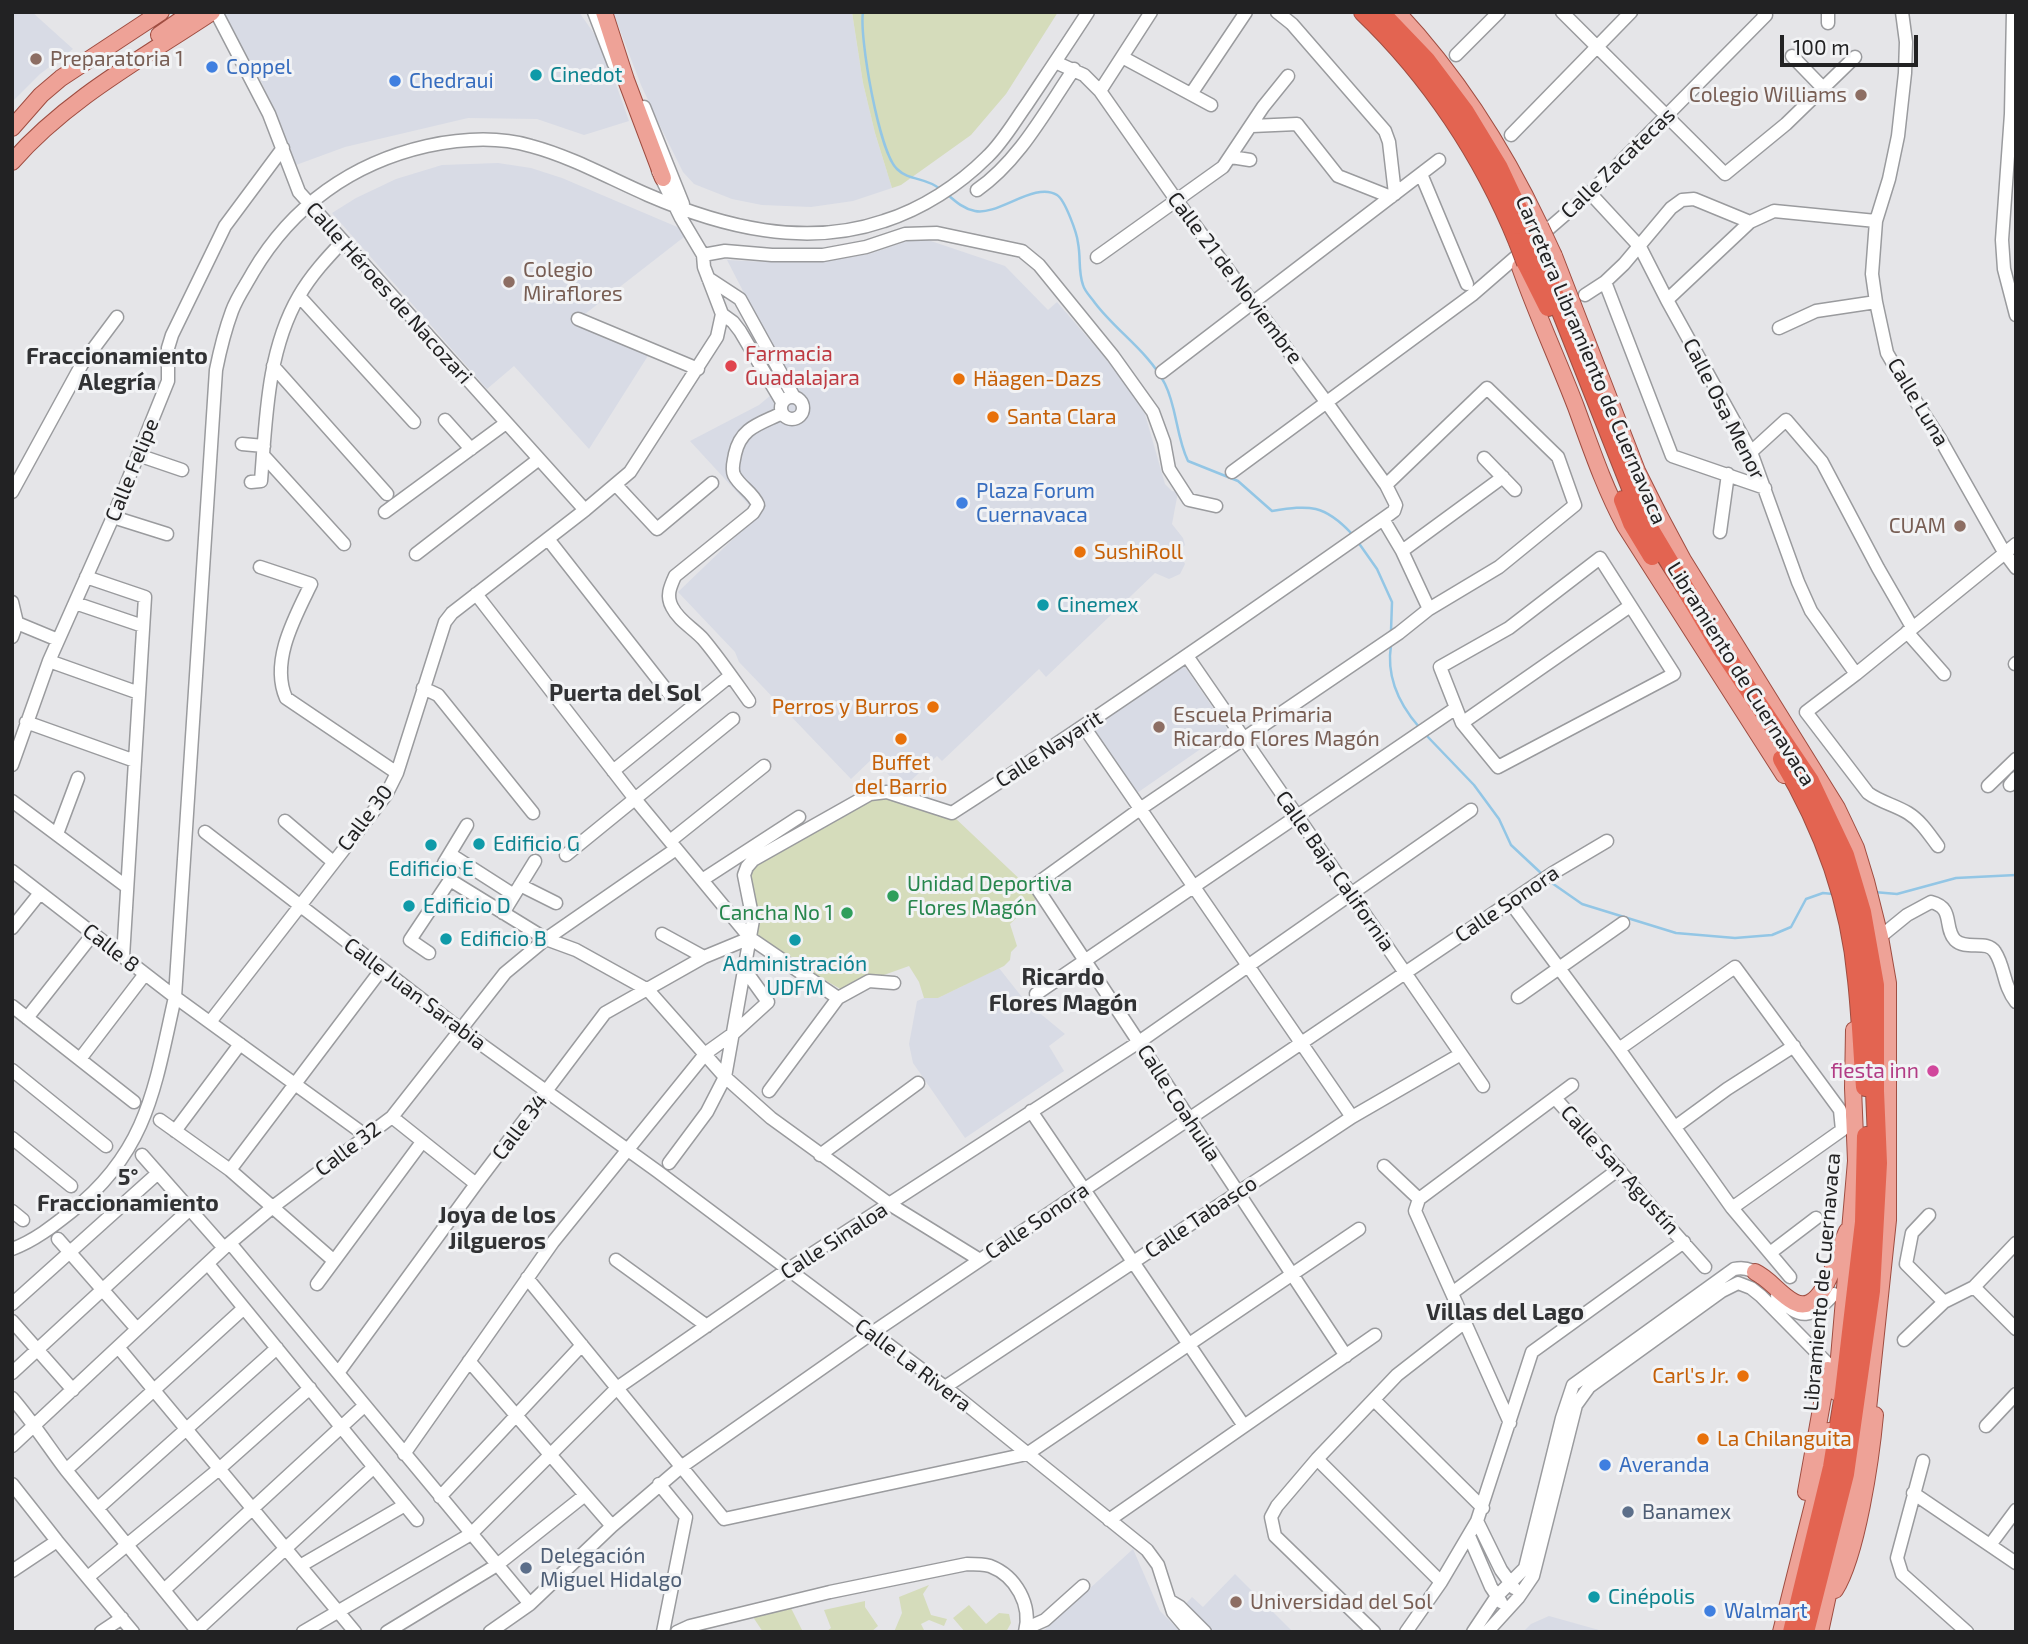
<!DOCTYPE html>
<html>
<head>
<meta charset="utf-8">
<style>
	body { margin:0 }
	#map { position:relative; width:2028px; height:1644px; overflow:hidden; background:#e5e5e8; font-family:"Exo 2",sans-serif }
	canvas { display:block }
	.frame { position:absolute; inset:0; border:14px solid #222223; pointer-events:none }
	.scale { position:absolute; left:1780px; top:35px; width:138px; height:32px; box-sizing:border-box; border:4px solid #222223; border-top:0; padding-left:9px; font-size:21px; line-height:24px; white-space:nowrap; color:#222223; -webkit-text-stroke:5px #f2f3f5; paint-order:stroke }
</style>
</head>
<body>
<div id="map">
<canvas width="2028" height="1644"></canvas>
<div class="frame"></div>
<div class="scale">100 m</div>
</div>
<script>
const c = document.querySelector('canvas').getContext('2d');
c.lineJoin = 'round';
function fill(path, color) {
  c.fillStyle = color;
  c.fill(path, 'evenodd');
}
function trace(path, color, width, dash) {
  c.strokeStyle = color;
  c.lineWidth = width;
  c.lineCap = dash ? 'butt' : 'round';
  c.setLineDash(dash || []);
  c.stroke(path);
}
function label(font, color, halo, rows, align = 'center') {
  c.font = font + ' "Exo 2",sans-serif';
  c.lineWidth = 6;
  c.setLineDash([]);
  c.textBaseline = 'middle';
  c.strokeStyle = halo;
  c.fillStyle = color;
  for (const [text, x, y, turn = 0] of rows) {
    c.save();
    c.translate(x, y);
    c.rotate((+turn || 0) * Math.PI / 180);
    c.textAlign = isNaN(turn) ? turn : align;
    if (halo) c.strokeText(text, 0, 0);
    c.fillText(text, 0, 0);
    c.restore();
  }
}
const built = new Path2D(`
	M12,12H32L73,49L40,74L12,102Z
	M224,12H579L602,45L629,121L584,135L537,119L468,118L345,147L296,165L262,83L222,14Z
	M613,12H852L863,83L875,133L892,188L853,201L811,207L762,205L732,199L694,184L683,172L661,128L641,85Z
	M498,163L531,168L562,178L682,229L684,237L576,321L651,351L589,449L514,366L487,389L332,213L356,198L396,179L442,165Z
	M919,237L1005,266L1048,310L1057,302L1107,360L1132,393L1145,414L1165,484L1172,491L1178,492L1172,524L1183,538L1185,545L1179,551L1185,564L1180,574L1169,579L1155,573L1046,677L1039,669L942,761L937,756L902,789L873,758L851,779L739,662L735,652L678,592L758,515L690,441L759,405L789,380L727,260L766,262L824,261L869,254Z
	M1181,661L1228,730L1137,793L1089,725Z
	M999,968L1025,1001L1065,1034L1049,1046L1064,1071L965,1138L913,1063L909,1044L917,1001L924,998H938Z
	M1133,1549L1160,1611L1181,1632H1042Z
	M1235,1574L1293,1632H1202L1178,1612L1192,1597L1203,1607Z
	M1549,1616L1606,1632H1523L1531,1624Z`);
const green = new Path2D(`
	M852,12H1058L1006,94L971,135L901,185L892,188L875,133L863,83Z
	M884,794L953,816L1027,886L1036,899L1010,924L1017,946L1011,952L1010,960L1004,966L938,998H924L919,982L909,966L842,990L756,940L749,868L872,795Z
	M929,1585L923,1594L931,1615L947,1619L944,1626L929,1620L921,1624L925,1632H894L902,1613L899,1597Z
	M865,1601V1607L878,1626L871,1632H826L831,1628L824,1610Z
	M969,1605L986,1624L999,1613L1009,1614L1011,1623L1006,1632H965L953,1618Z
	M791,1608L803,1632H763L753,1617Z`);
const stream = new Path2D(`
	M863,12C859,37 879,152 897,169C909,181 926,177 940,189
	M948,195C956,202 964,209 975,211C998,216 1035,181 1057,195C1065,200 1077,233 1078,243C1081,258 1078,271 1083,285C1085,292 1091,297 1095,303C1116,331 1149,352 1165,384C1177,408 1176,436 1188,461L1238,481L1272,511C1310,505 1324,504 1352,534
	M1358,542L1377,569L1392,602L1391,631
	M1391,645C1386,677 1399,704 1419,727
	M1426,735L1474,785L1499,819L1511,845L1542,874
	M1549,881L1582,904L1676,933L1735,938L1772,935L1791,927L1806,899L1823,893L1833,894
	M1874,892L1897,894L1956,878L2016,875`);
const minor = new Path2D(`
	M216,12L269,114L299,192L343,241L585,510
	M594,12L614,64
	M1277,12L1292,24L1385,131L1389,142L1395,194
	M1562,12L1725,174L1786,124L1855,57
	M1902,12L1906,42L1905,73L1898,136L1889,179L1876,221L1872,274L1876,302L1887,353L1909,391L1939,437L2004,552L2016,568
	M2013,12L2011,114L2002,240L2004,269L2016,315
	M1828,23V12
	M1456,55L1499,12
	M1792,56L1824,89
	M1122,57L1211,105
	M1100,91L1151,12
	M1191,94L1246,12
	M644,107L683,204
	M1252,126L1297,124L1338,176L1391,197
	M1511,135L1631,12
	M1231,157L1250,160
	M1421,174L1467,284
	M977,190C1019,161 1046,110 1074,69
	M1590,193L1640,247L1667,300L1751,452L1798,582L1811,611L1856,674
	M1539,237L1590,193L1766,15L1763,12
	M703,255L725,251L772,255H823L866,247L905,234L937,233L1022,251L1039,265L1113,356L1153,412L1164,442L1169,469L1189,500L1216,506
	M1097,257L1223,167L1263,107L1288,76
	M708,278L740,299L794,397
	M1605,282L1672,456L1765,488
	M1585,295L1605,282L1624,264L1671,208L1682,200L1694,199L1750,222
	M299,296L414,422
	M1667,300L1750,222L1774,211L1876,221
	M722,314L733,322L740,331L782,402
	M578,319L698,369
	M1779,328L1816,311L1876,302
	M273,366L387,494
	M1162,372L1439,160
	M781 408a11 11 0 1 1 22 0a11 11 0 1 1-22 0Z
	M445,420L471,449
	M242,444L264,446
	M1751,452L1786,420L1822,462L1878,568L1912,627
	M138,455L182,470
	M263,455L344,544
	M1484,458L1515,490
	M1232,472L1472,295L1525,249
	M251,482L261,481C266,419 267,351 299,296C311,275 327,258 343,241
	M616,485L657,529L712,483
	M12,492L82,364L117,317
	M385,512L506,423
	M113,517L167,534
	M1383,519L1402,551L1429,609
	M1720,532L1728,474
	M548,539L671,696
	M1402,551L1503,477
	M416,554L539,459
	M1600,558L1674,674L1498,767L1462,723L1440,667L1509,628Z
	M260,567L311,584C295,617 270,661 286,698L397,773
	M86,577L145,597L123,957
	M476,594L635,799L750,938L838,998
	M12,602L17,623L12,637
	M75,603L143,626
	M17,623L58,640
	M1907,632L1944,674
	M1187,656L1483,1086
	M49,661L139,693
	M2015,664L2016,663
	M423,688L438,695L533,813
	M749,701C734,680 719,658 703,639C693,628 679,621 672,607C666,596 670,587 675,576L753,513L758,505C753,492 740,487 734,475C731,468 734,461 735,454C741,427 760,424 782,413
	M26,722L135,761
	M1462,723L1630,606
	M1084,727L1352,1117
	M12,765L49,661L113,517L168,381V348L172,335L225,226L283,148
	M613,771L730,676
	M2010,785L2016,778
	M1988,786L2016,759
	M12,801L127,887
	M285,821L332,861
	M205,832L460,1029L657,1171L945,1387L1147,1550L1158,1565L1173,1612L1190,1632
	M57,834L78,778
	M670,841L764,766
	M1938,846C1929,834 1921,821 1908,813C1895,805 1880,802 1868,793L1806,712L1856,674L2016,544
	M450,854L514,895
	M566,855L733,719
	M444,863L467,825
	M12,871L175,997L365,1135
	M702,880L799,817
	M520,885L556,903
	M1510,902L1619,1049L1732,1208L1790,1277
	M503,913L535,861
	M12,928L40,893
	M662,934L704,957
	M1880,937L1907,915L1931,902C1955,908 1943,927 1955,940C1966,951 1987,939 1995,952C2005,967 2003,986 2016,1002
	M429,953L410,940L450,880L546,939L576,950L648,990L725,1077L771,1118L891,1205L980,1260
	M1036,994L1456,708
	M1518,997L1623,923
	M12,1006L134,1102
	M27,1018L93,934
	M210,1022L386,795L397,773L445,622L452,613L585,510L630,472L717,337L722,314L704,267L703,255L681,218L658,171
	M1619,1049L1735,967L1840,1110L1842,1130L1732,1208
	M80,1059L145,974
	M12,1070L106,1146
	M769,1091L838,998L869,981L894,983
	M1555,1098L1705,1267
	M1031,1111L1244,1426
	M392,1117L476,1184
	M160,1120L230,1170L333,1260
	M1675,1127L1727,1089L1794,1046
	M175,1131L240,1044
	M12,1138L71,1186
	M142,1155L224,1248
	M820,1155L918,1083
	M669,1163L707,1112L725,1077L753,920L744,875L747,867L753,860L870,794L887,792L952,813C1098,718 1241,619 1383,519L1394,511L1396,505L1386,485L1327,403L1177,201L1100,91L1084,75L1055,62
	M1384,1166L1419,1199
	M230,1170L381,970
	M12,1211L23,1220
	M1929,1215L1912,1233L1906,1264L1944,1302
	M58,1239L137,1329
	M230,1243L530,1604
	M12,1249C34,1241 53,1226 72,1211C148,1151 155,1086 175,997L216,370C220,350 225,330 232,311C237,297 246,285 253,272C292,206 352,163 427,146C460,139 497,136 531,146C572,157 609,178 648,195C722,227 805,248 884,221C922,209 959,185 987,157C1003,142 1014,122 1027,104C1047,74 1068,43 1088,12
	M1770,1253L1816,1218
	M616,1260L707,1326
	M208,1264L417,1520
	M527,1278L724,1519L1027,1454L1359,1229
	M317,1284L422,1142
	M1974,1287L2016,1329
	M1452,1293L1619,1169
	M1777,1296C1800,1322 1812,1318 1834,1294
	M12,1304L158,1173
	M12,1321L73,1390
	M1904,1340L1944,1302L1974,1287L2016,1243
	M118,1347L355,1632
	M1346,1356L1035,885L1140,809L1399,633L1429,609L1499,567L1575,505L1558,457L1487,388L1386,485
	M469,1361L612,1526
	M12,1373L190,1209
	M338,1373L476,1184L605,1013L704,957L750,938
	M945,1387L1352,1117L1461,1054
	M12,1398C32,1421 48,1446 66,1470L198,1632
	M1374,1400L1483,1508
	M1510,1423L1415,1211L1419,1199L1572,1085
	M1986,1426L2016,1394
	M12,1446L224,1248L274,1206L392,1117L505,973L546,939L676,849
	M404,1454L553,1242L706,1053L734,1033L768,1002L745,970
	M1317,1459L1441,1582
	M1923,1461L1897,1558L1902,1574L1967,1632
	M66,1470L244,1308
	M12,1484L57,1541L133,1632
	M659,1484L686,1517L663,1632
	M1913,1493L2016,1563
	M440,1497L582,1345
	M98,1508L277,1348
	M1109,1520L1375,1335
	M1477,1521L1501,1570L1514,1588
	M1469,1536L1491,1587L1501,1602
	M1990,1545L2016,1510
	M300,1566L405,1505
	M12,1571L57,1541
	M88,1577L219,1469L310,1388
	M164,1590L364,1406
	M1170,1601L1180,1607L1205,1632
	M1027,1628L1045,1620L1083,1586
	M197,1630L374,1467
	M101,1632L122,1618
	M303,1632L471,1534L617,1388L787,1270L1139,1042L1471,810
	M387,1632L497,1565L585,1495
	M490,1632L530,1604L612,1526L681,1467L872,1333L1553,873L1607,841
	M677,1632L690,1626L830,1592L967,1564C974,1564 983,1564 990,1566C1016,1576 1032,1605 1025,1632
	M1374,1632L1275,1536L1271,1517L1277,1506L1317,1459L1397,1375L1465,1322
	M1406,1632L1441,1582L1477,1521L1532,1352L1684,1242
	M1473,1632L1497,1596L1525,1568L1562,1418L1573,1385L1734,1269C1744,1267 1753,1269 1760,1277
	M1487,1632L1518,1598L1533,1576L1576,1405L1589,1387L1722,1291L1738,1283L1751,1288L1761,1296L1829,1365`);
const major = new Path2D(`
	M604,12L626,80L663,178
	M1397,12C1456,75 1503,148 1540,226
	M159,35L192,12
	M12,128L41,95L61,78L161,12
	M12,162C67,99 143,58 212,12
	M1554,256L1637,471L1659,515L1683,560L1837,808L1856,848L1866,881L1880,937L1888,983V1220L1868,1409L1820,1632
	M1520,267C1537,315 1558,360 1576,407C1591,448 1604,487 1625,526L1784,775
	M1755,1272C1770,1279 1779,1294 1794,1302C1824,1318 1838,1249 1847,1231
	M1836,1392L1856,1161L1853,1088L1854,1030
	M1806,1492L1828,1370
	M1835,1590C1857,1555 1871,1459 1875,1415
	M1781,1632L1823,1465L1829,1431`);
const highway = new Path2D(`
	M1363,12C1430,76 1483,156 1518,242
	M1380,12L1426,60L1465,112L1499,168L1530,234
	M1541,261L1642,516L1720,647L1810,781L1845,855L1862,912L1875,985V1091L1878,1163L1871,1291L1845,1474L1805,1632
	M1526,263L1548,307
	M1623,500L1632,523L1652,556
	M1782,759C1823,827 1850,901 1857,980C1861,1016 1862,1051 1865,1087
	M1792,1632L1832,1467L1843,1400L1864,1222L1866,1136`);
const majorBridge = new Path2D(`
	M1540,226L1554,256`);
const highwayBridge = new Path2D(`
	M1530,234L1541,261
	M1518,242L1526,263`);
const markers = [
	[36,59,7,"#8d6e63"],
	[212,67,7,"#3f7fe0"],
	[536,75,7,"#0f9aa8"],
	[395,81,7,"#3f7fe0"],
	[1861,95,7,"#8d6e63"],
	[509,282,7,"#8d6e63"],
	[731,366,7,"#e0444e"],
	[959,379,7,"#e8710a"],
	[993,417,7,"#e8710a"],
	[962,503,7,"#3f7fe0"],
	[1960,526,7,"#8d6e63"],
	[1080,552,7,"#e8710a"],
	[1043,605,7,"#0f9aa8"],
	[933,707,7,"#e8710a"],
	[1159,727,7,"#8d6e63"],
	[901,739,7,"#e8710a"],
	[479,844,7,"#0f9aa8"],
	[431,845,7,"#0f9aa8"],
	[893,896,7,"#2e9e5b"],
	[409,906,7,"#0f9aa8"],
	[847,913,7,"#2e9e5b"],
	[446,939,7,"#0f9aa8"],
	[795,940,7,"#0f9aa8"],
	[1933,1071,7,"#d1479c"],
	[1743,1376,7,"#e8710a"],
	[1703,1439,7,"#e8710a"],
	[1605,1465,7,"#3f7fe0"],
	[1628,1512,7,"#5c6f8a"],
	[526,1568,7,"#5c6f8a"],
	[1594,1597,7,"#0f9aa8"],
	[1236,1602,7,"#8d6e63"],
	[1710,1611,7,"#3f7fe0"]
];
const educationNames = [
	["Preparatoria 1",50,59],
	["Colegio Williams",1847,95,"right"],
	["Colegio",523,270],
	["Miraflores",523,294],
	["CUAM",1946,526,"right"],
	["Escuela Primaria",1173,715],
	["Ricardo Flores Magón",1173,739],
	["Universidad del Sol",1250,1602]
];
const shopNames = [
	["Coppel",226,67],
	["Chedraui",409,81],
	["Plaza Forum",976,491],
	["Cuernavaca",976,515],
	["Averanda",1619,1465],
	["Walmart",1724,1611]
];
const cultureNames = [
	["Cinedot",550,75],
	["Cinemex",1057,605],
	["Edificio G",493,844],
	["Edificio E",431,869,"center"],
	["Edificio D",423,906],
	["Edificio B",460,939],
	["Administración",795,964,"center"],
	["UDFM",795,988,"center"],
	["Cinépolis",1608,1597]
];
const streetNames = [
	["Calle Zacatecas",1618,163,-44],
	["Calle 21 de Noviembre",1235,278,53],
	["Calle Héroes de Nacozari",389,293,48],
	["Carretera Libramiento de Cuernavaca",1591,360,67],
	["Calle Luna",1918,402,59],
	["Calle Osa Menor",1724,409,63],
	["Calle Felipe",132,470,-68],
	["Libramiento de Cuernavaca",1741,674,58],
	["Calle Nayarit",1049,749,-33],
	["Calle 30",365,818,-53],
	["Calle Baja California",1335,871,55],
	["Calle Sonora",1507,904,-34],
	["Calle 8",111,948,38],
	["Calle Juan Sarabia",415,994,37],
	["Calle Coahuila",1179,1103,57],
	["Calle 34",520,1127,-53],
	["Calle 32",348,1149,-37],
	["Calle San Agustín",1620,1170,48],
	["Calle Tabasco",1201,1217,-34],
	["Calle Sonora",1037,1221,-34],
	["Calle Sinaloa",834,1241,-33],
	["Libramiento de Cuernavaca",1822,1282,-85],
	["Calle La Rivera",913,1365,37]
];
const healthNames = [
	["Farmacia",745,354],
	["Guadalajara",745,378]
];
const foodNames = [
	["Häagen-Dazs",973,379],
	["Santa Clara",1007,417],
	["SushiRoll",1094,552],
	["Perros y Burros",919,707,"right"],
	["Buffet",901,763,"center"],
	["del Barrio",901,787,"center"],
	["Carl's Jr.",1729,1376,"right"],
	["La Chilanguita",1717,1439]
];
const leisureNames = [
	["Unidad Deportiva",907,884],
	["Flores Magón",907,908],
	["Cancha No 1",833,913,"right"]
];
const hotelNames = [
	["fiesta inn",1919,1071]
];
const serviceNames = [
	["Banamex",1642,1512],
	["Delegación",540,1556],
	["Miguel Hidalgo",540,1580]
];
const neighbourhoodNames = [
	["Fraccionamiento",117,356],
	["Alegría",117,382],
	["Puerta del Sol",625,693],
	["Ricardo",1063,977],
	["Flores Magón",1063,1003],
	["5°",128,1177],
	["Fraccionamiento",128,1203],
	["Joya de los",497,1215],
	["Jilgueros",497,1241],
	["Villas del Lago",1505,1312]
];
fill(built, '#d8dbe5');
fill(green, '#d5dcbb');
trace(stream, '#93c6e5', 2.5);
trace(minor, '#9a9b9e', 15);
trace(major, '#9f4d41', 18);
trace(highway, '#9f4d41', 20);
trace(minor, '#fff', 12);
trace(major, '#eea297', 16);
trace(highway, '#e36451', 18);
trace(majorBridge, '#9f4d41', 18, []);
trace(highwayBridge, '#9f4d41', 20, []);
trace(majorBridge, '#eea297', 16);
trace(highwayBridge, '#e36451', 18);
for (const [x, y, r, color] of markers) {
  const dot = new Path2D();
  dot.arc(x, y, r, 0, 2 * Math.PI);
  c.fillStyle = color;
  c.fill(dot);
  trace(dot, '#f2f3f5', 2.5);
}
label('21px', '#785e54', '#f2f3f5', educationNames, 'left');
label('21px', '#366cbe', '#f2f3f5', shopNames, 'left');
label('21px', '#0d838f', '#f2f3f5', cultureNames, 'left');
label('21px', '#222223', '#f2f3f5', streetNames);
label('21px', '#be3a42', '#f2f3f5', healthNames, 'left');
label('21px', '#c56008', '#f2f3f5', foodNames, 'left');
label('21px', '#27864d', '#f2f3f5', leisureNames, 'left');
label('21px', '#b23c85', '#f2f3f5', hotelNames, 'right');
label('21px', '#4e5e75', '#f2f3f5', serviceNames, 'left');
label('bold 23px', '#313234', '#f2f3f5', neighbourhoodNames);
</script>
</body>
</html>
